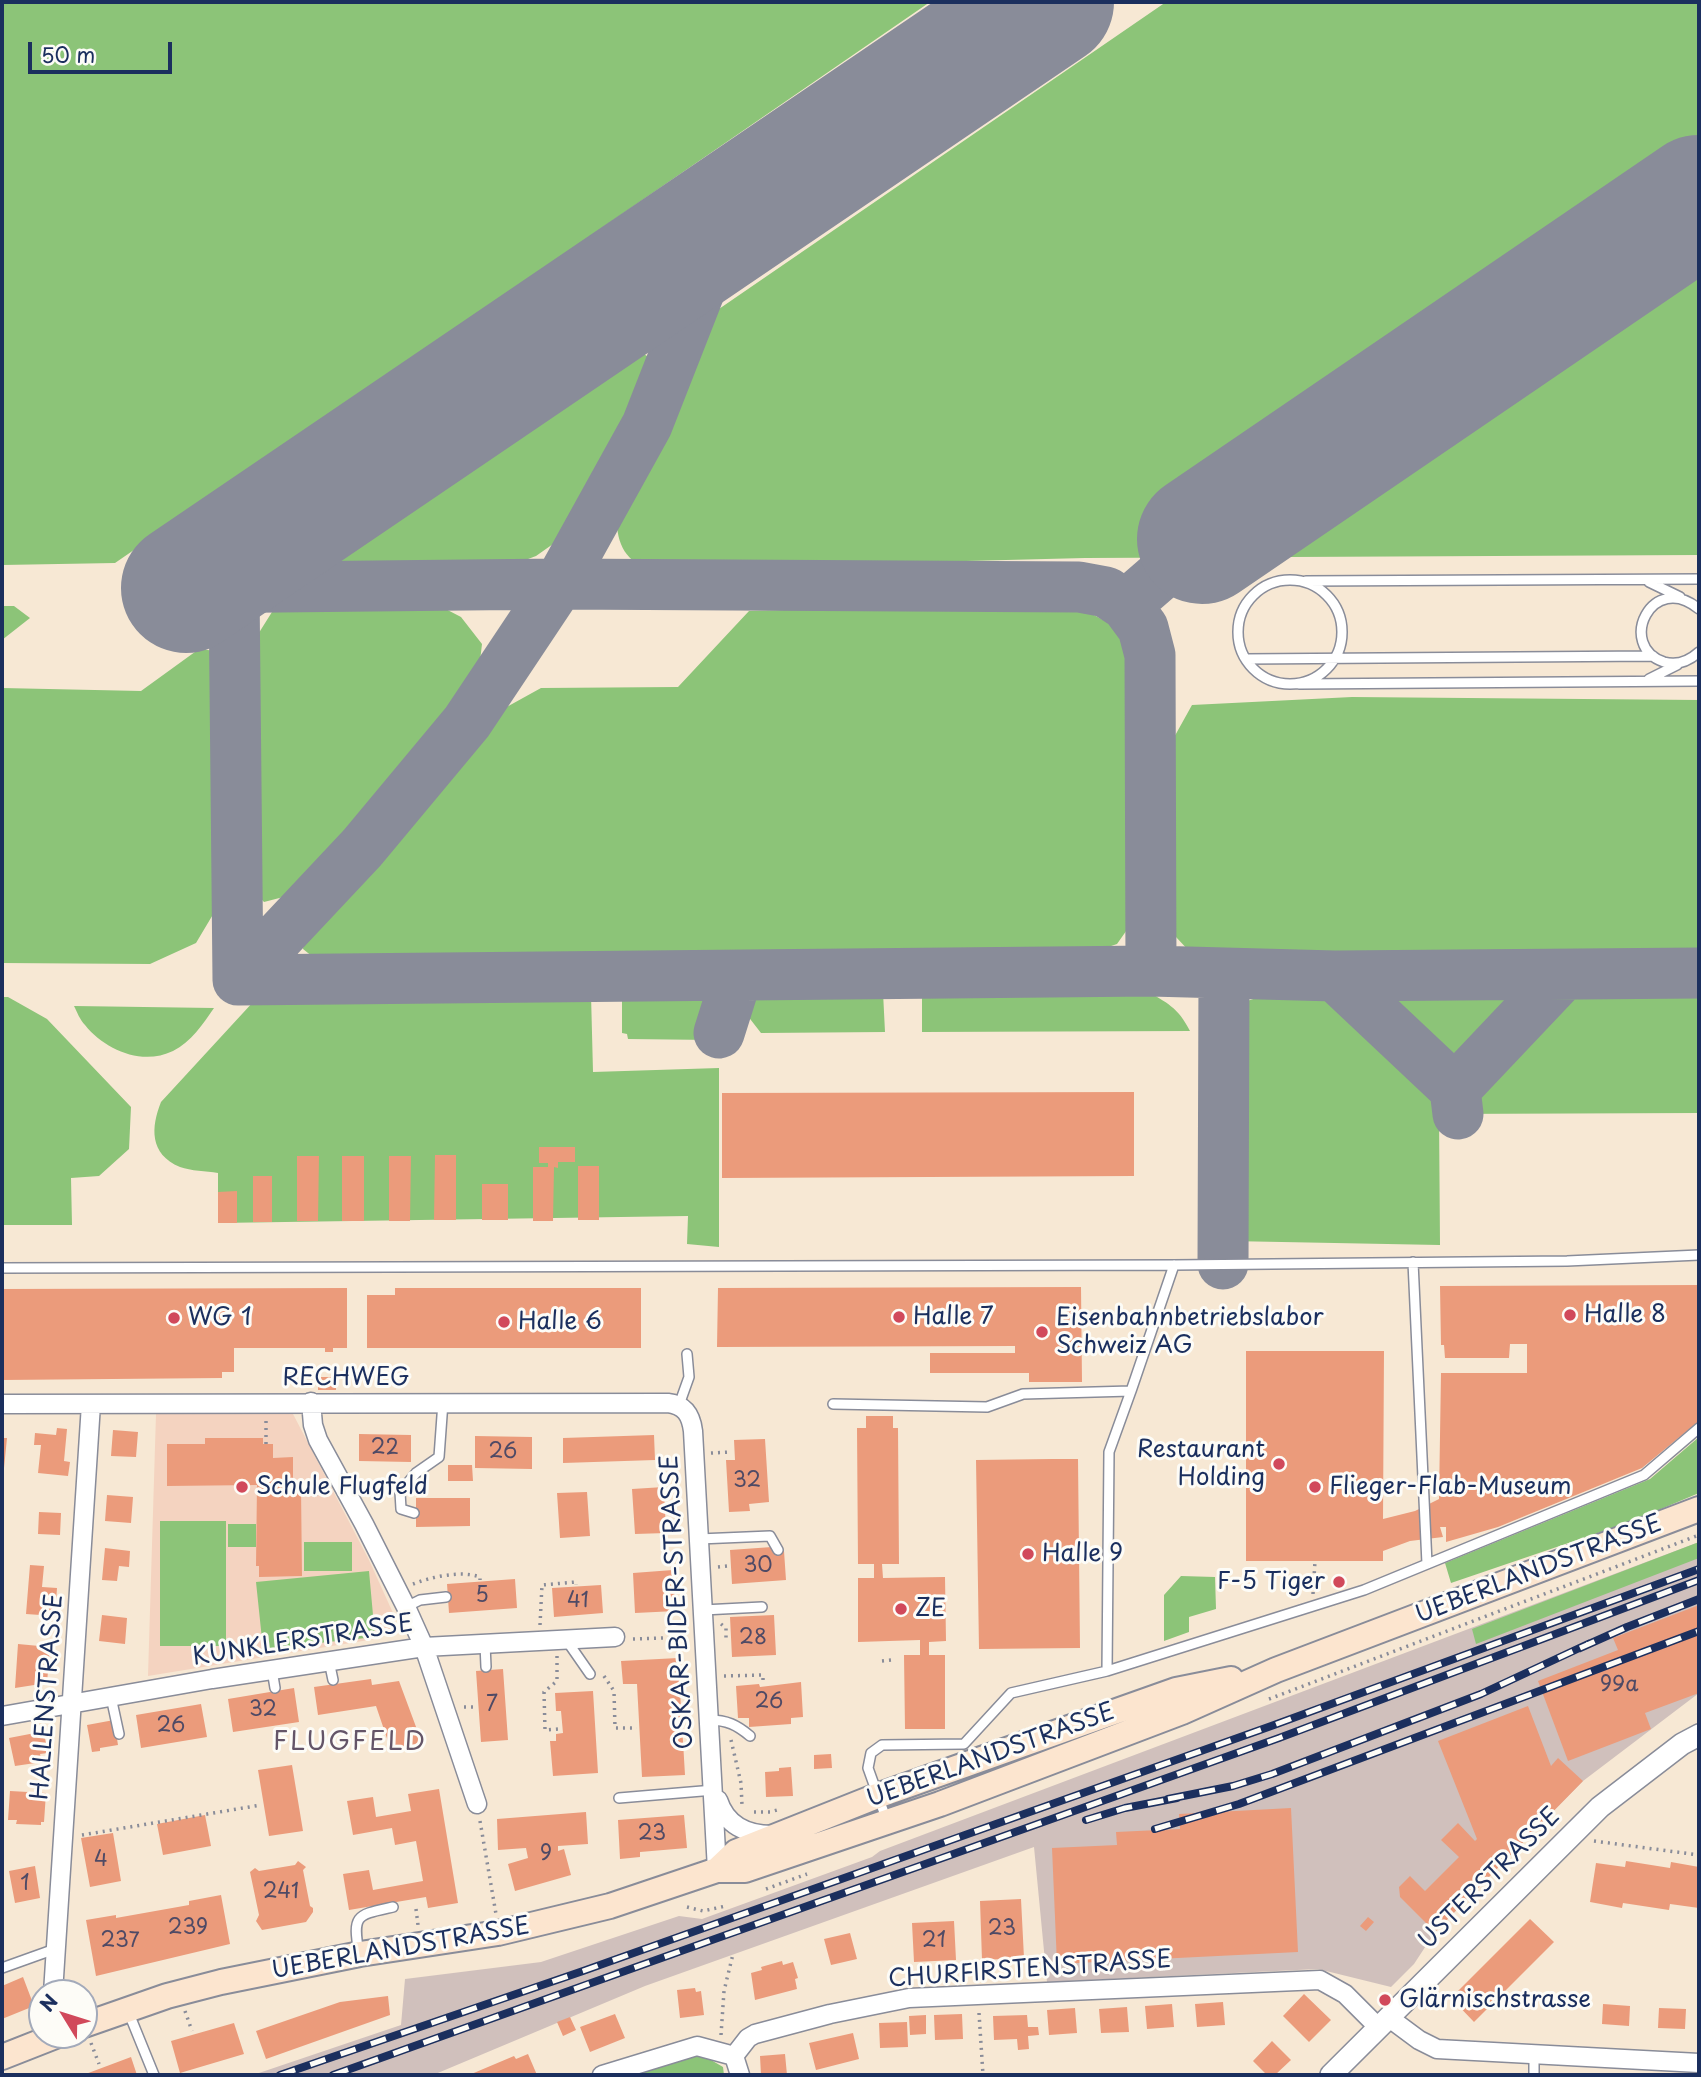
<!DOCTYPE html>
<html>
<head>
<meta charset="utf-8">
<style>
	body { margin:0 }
	#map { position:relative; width:1701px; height:2077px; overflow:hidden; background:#f7e8d4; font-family:"Playpen Sans",sans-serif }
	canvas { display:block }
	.frame { position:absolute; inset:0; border:4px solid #1b2f5e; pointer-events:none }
	.north { position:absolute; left:28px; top:1979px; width:70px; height:70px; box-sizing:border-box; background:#fdfcf7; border:2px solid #a3aaba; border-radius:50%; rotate:308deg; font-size:19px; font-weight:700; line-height:28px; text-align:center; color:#1b2f5e }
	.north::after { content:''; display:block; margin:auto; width:24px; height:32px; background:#d1495b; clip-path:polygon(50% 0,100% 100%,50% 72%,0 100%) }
	.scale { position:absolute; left:28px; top:42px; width:144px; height:32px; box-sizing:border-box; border:4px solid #1b2f5e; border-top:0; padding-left:9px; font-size:21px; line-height:24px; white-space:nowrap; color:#1b2f5e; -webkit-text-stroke:5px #fdfcf7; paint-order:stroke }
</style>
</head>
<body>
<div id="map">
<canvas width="1701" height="2077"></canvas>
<div class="frame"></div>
<div class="north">N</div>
<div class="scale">50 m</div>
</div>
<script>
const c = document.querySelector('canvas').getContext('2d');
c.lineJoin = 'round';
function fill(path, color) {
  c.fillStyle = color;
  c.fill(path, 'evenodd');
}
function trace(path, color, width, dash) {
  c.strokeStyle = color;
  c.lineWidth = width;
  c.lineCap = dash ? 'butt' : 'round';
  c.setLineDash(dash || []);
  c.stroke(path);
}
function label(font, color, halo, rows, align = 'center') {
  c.font = font + ' "Playpen Sans",sans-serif';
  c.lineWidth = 6;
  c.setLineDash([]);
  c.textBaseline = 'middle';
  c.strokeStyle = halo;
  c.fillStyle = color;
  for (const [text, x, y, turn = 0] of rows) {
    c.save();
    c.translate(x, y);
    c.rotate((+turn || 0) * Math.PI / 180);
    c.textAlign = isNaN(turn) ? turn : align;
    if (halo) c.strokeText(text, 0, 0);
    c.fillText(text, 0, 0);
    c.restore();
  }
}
const built = new Path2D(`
	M156,1414H293L369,1560L393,1613L395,1620L387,1634L381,1638L148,1676Z`);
const industrial = new Path2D(`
	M1699,1542V1693L1583,1781L1435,1932L1414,1964L1391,1987L1318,1969L1047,1982L1034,1847L645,1986L433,2075H253L401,2025L405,1979L541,1962L679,1916L702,1919L872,1857L880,1851Z`);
const green = new Path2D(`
	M2,2H930L115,563L2,565Z
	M1166,2H1699V555L1085,558L651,569C627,564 616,543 617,519L716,311Z
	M633,347L650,358L620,433L570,532L536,556L499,570L334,573L325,565Z
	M307,600L436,604L461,617L482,644L478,678L405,779L291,895L264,902L251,888L250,647L272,612Z
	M1070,602L1116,627L1137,668L1136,917L1117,944L1073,959L323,965L303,949L306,920L384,840L494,714L541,688L678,687L749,611Z
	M2,606H14L30,618L2,640Z
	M199,649L216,651L221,901L196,943L150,964L2,963V688L141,691Z
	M1352,697L1699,700V960L1219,961L1190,952L1176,937L1169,920L1166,841L1167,750L1192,705Z
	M1699,987V1113L1439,1114L1440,1245L1229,1241L1231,1027L1247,1001L1272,993L1319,991Z
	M922,989L1145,990C1167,1003 1178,1007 1190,1031L922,1032Z
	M767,991L883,992L885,1032L761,1033L747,1015L749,1004Z
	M626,993C651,994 708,986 717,1016C719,1021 719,1028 719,1033L713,1032L712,1040L628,1039L627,1034L622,1033V1000H627Z
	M591,994L593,1072L719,1068V1247L687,1244L688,1216L218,1223V1173C206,1171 191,1171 180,1167C149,1154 151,1127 161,1102L254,1001Z
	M2,997H8L47,1019L131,1107L129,1149L99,1176L71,1178L72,1225H2Z
	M74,1006L214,1008C203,1024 191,1042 173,1051C142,1066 105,1050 85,1025C80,1020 77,1012 74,1006Z
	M1699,1437V1493L1630,1522L1451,1583L1445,1563L1650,1479Z
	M160,1521H226V1646H160Z
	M228,1524H256V1547H228Z
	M304,1542H352V1571H304Z
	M1699,1542V1558L1476,1644L1472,1629Z
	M369,1571L375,1637L263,1649L256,1582Z
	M1181,1576L1215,1577L1216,1609L1189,1617V1632L1164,1641V1595Z
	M699,2053L723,2067L724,2075H639L637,2071Z`);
const taxiway = new Path2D(`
	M186,588L559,584L1079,587L1106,592L1126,605L1143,628L1150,655L1151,971
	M234,588L238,980
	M1126,605L1202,539
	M1335,976L1455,1089
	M238,980L1151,971L1335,976L1699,973
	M238,980L362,848L467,722L559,584L647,425L707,272L725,237L760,198
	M719,1033L737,976
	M1458,1114L1455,1089L1563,975
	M1223,1264L1224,973`);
const runway = new Path2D(`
	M1202,539L1699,200
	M186,588L1049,2`);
const building = new Path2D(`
	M1134,1092V1176L722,1178V1093Z
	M539,1147H575V1162H558V1168L554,1167L553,1221H533V1167H548V1163H539Z
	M435,1155H456V1220H434Z
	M297,1156H319L318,1221H297Z
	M342,1156H364V1221H342Z
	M389,1156H411L410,1221H389Z
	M578,1166H599V1220H578Z
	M253,1176H272V1222H253Z
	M482,1184H508V1220H482Z
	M237,1191V1223H218V1192Z
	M1699,1285V1421L1642,1468L1498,1527L1446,1542V1527H1440L1443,1537L1410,1541L1383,1551V1561H1246V1351H1384L1383,1519L1415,1511L1439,1499L1441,1373H1527V1344H1510L1509,1358H1445L1444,1345H1441L1440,1286Z
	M1081,1287L1082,1382H1029V1373H930V1353H1015V1346L717,1347L718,1288Z
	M347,1288V1348H333V1352H325V1348H234V1372H222V1378L2,1380V1289Z
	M395,1288H641V1348H367V1295H395Z
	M318,1377H336V1390H318Z
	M866,1416H893V1428H898L899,1564H882L883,1578L945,1577L946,1641L929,1642V1655H945V1729H905L904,1655H920V1640L858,1642V1578H874V1564H858L857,1428H866Z
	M57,1428L67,1429L64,1461L70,1462L68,1476L38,1473L41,1445H34L35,1433L56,1435Z
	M113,1430L138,1432L136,1457L111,1456Z
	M359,1434L411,1435V1462L359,1461Z
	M654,1435L655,1460L563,1463V1438Z
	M475,1436L532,1437V1469L475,1468Z
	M2,1438H7L4,1468H2Z
	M205,1438H263V1444H273V1458L293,1457V1488H301L302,1576L259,1577V1566H256L257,1485L167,1486V1444H205Z
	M765,1439L769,1502L749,1504L750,1511L729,1512L726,1460H735L734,1440Z
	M1052,1459H1078L1080,1648L979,1649L976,1460Z
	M448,1465H472L473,1481H448Z
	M664,1487L666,1533L635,1534L632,1489Z
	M587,1492L590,1536L560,1538L557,1493Z
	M107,1495L133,1497L131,1523L105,1521Z
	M416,1498H470V1526L416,1527Z
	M39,1512L61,1513L60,1535L38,1534Z
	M772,1547V1551H784L786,1580L732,1584L730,1550Z
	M105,1548L130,1551L129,1567L119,1566L117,1581L102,1580Z
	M30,1565L44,1566L42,1587L57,1588L55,1616L26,1614Z
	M673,1570L676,1611L635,1613L633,1573Z
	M515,1579L517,1608L449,1613L447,1584Z
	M601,1585L603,1613L554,1617L552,1588Z
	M1699,1605V1693L1645,1713L1651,1729L1568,1761L1538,1681L1618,1650L1613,1638Z
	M102,1615L127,1618L125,1644L99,1641Z
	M774,1615L776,1655L732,1657L730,1617Z
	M18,1644L50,1647L47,1683L15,1688Z
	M678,1658L685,1775L642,1777L637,1684H623L621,1661Z
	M503,1669L508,1740L481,1742L476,1671Z
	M371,1679L372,1685L399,1681L422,1743L392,1753L376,1706L318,1715L314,1687Z
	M801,1682L803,1717L791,1718V1724L749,1727V1718H738L736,1686L759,1684L760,1687Z
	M294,1688L299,1722L233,1732L228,1699Z
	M593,1691L598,1773L553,1776L550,1741H556V1734L563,1733L561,1711H556L555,1693Z
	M201,1704L207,1737L141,1748L136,1715Z
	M1528,1706L1551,1766L1558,1758L1583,1781L1435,1932L1400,1897L1399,1887L1410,1876L1425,1891L1459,1857L1441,1840L1458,1823L1475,1841L1477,1839L1438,1741Z
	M114,1720L118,1745L100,1748V1751L92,1752L87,1725Z
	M35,1733V1736L44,1734L48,1753L40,1754L42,1762L15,1766L9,1738Z
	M831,1754L832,1768L814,1769V1755Z
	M292,1765L303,1831L269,1836L258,1770Z
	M791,1767L793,1796L766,1797L765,1772L779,1771V1768Z
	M439,1789L458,1903L428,1908L426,1897L349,1910L343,1874L369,1870L373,1890L423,1881L416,1841L395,1845L392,1828L353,1835L347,1801L373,1797L376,1817L411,1811L408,1794Z
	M10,1791L46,1793L44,1822H41V1825L16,1824L17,1820H8Z
	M1291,1808L1298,1952L1057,1964L1052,1848L1117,1845L1116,1832L1180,1829L1179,1814Z
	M586,1812L588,1844L558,1846V1851L564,1849L571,1875L515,1891L508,1864L528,1858L526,1848L498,1850L497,1819Z
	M205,1815L211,1846L163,1855L157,1824Z
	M684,1815L687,1848L640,1852V1857L620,1859L618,1820Z
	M113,1833L121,1881L90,1887L81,1838Z
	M298,1861L306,1867L303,1870L310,1906L313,1908V1912L306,1922L262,1930L256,1921L259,1915L250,1872L255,1868L259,1871L295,1865Z
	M1626,1861L1670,1868L1671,1862L1699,1867V1908L1670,1904L1669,1910L1623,1903L1622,1908L1590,1902L1596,1863L1625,1867Z
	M35,1866L40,1898L15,1903L9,1871Z
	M221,1895L230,1944L96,1976L86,1920L116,1915V1918L189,1905V1901Z
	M1021,1899L1024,1958L982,1960L980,1901Z
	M1368,1917L1374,1922L1366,1931L1360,1926Z
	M1530,1919L1554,1942L1474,2022L1451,1998Z
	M954,1921L956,1960L914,1962L912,1923Z
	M850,1933L857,1959L831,1965L824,1939Z
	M782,1961L783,1965L793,1962L798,1978L795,1979L797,1989L755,2000L751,1973L762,1970L761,1967Z
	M23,1977L34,2006L2,2019V1986Z
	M695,1988L696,1992L701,1991L704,2015L680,2018L677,1990Z
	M1304,1994L1331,2020L1309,2042L1283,2016Z
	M388,1996L390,2015L266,2059L256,2031L340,2002Z
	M1223,2002L1225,2025L1197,2027L1195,2004Z
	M1172,2004L1174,2027L1147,2029L1145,2006Z
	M1603,2004L1630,2006L1629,2026L1602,2024Z
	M1127,2007L1129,2032L1101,2033L1099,2009Z
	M1075,2008L1077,2033L1049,2035L1047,2010Z
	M1659,2008L1686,2009L1685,2029L1658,2028Z
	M615,2014L625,2038L590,2052L580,2027Z
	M962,2014L963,2039L935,2040L934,2015Z
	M926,2015V2034L910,2035L909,2016Z
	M1027,2015L1028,2027H1038L1039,2035L1028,2036L1029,2049L1018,2050L1017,2039L994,2040L993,2016Z
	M570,2017L576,2030L563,2036L557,2022Z
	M907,2022L908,2047L880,2048L879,2023Z
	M234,2023L244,2054L180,2073L171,2041Z
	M853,2033L859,2059L816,2070L809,2043Z
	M1272,2041L1291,2060L1275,2075H1267L1253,2061Z
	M528,2054L537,2075H469L514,2056L516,2059Z
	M785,2054L787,2075H761L760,2056Z
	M131,2057L137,2075H83Z`);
const path = new Path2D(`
	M266,1444V1421
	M711,1453L730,1452
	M302,1494H328
	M718,1567L728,1566
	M413,1584C431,1577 461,1570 480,1577V1580
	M1313,1594L1315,1561
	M721,1624L726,1628V1639H728
	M540,1625L542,1585L576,1582V1585
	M633,1639L688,1637
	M557,1656V1681L544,1692L545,1730L558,1729
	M882,1661L892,1660
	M604,1676L614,1691L615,1728H637
	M724,1676L763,1675V1683
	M1269,1699L1699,1535
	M464,1707H475
	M731,1740L741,1783L742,1805
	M754,1812H770L781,1809
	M480,1821L496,1914
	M82,1835L261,1805
	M1594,1841L1699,1855
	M766,1889L807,1874
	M687,1907L703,1911L726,1906
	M416,1909L418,1925
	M185,2011L192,2031
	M979,2013L983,2075
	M721,2035L724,1991L733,1954
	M91,2043L99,2064`);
const service = new Path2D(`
	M1238 632a52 52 0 1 1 104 0a52 52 0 1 1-104 0Z
	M1306,581L1699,579
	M1649,582L1680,597
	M1699,609C1652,570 1616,646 1664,662C1678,666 1689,661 1699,652
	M1246,659L1653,656
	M1649,679L1677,665
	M1299,684L1699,681
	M1413,1262L1427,1564
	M2,1268L1174,1265L1567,1261L1699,1255
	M833,1404L987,1407L1023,1394L1131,1391L1174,1265
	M679,1405L689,1377L687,1354
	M414,1513L401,1509L400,1492L416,1473L439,1457L443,1402
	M699,1539L770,1536L778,1550
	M406,1607L420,1600L446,1597
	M703,1610L762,1607
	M567,1641L590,1674
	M485,1644L486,1667
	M329,1661L333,1680
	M272,1670L275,1688
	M1107,1671L1109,1452L1131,1391
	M111,1697L119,1734
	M709,1720C727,1720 737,1725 750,1736
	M619,1798L714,1790
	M887,1821L868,1768L871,1753L882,1745L964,1744L1011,1693L1107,1671L1364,1590L1644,1475L1699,1428
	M359,1953C352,1914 357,1915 393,1907
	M2,1968L55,1949
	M128,2011L154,2075
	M1534,2074V2055`);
const minor = new Path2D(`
	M311,1402L313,1425L318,1440L364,1524L406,1607L424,1647L477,1804
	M2,1404L668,1403C685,1405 691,1415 693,1431L717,1870
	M2,1716L212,1679L424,1647L615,1637
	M718,1800C726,1825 746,1835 772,1835
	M53,1993L91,1404
	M1388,2017L1419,2040L1437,2049L1699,2063
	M734,2056L748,2038L755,2034L830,2014L909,1998L1320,1980L1345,1994L1378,2027
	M734,2056L740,2075
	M602,2075L697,2046L734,2056`);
const tertiary = new Path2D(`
	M1331,2075L1600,1807L1682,1744L1699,1735`);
const secondary = new Path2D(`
	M717,1870L736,1852L877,1796L1176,1690L1231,1679
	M84,2025L167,1996L221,1982L360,1954L498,1933L610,1906L717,1870H745L940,1804L1182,1712L1276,1670L1699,1509
	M2,2057L58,2035`);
const rail = new Path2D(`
	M1580,1648L1627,1627L1699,1599
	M1168,1799L1233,1786L1272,1774L1481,1694L1588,1644
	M1086,1820L1125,1808L1177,1798
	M1155,1829L1239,1804L1699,1631
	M280,2075L583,1971L1274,1725L1699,1569
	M333,2075L1279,1738L1699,1580`);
const markers = [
	[1570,1315,7,"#d1495b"],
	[899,1317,7,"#d1495b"],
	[174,1318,7,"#d1495b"],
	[504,1322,7,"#d1495b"],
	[1042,1332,7,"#d1495b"],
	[1279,1464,7,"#d1495b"],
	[242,1487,7,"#d1495b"],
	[1315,1487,7,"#d1495b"],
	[1028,1554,7,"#d1495b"],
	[1339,1582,7,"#d1495b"],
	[901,1609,7,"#d1495b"],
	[1385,2000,7,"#d1495b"]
];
const numberNames = [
	["22",385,1448],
	["26",503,1452],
	["32",747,1481],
	["30",758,1566],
	["5",482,1596],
	["41",578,1601],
	["28",753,1638],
	["99a",1619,1685],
	["26",769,1702],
	["7",492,1705],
	["32",263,1710],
	["26",171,1726],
	["23",652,1834],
	["9",546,1854],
	["4",101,1860],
	["1",25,1884],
	["241",281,1892],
	["239",188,1928],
	["23",1002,1929],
	["237",120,1941],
	["21",934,1941]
];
const poiNames = [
	["Halle 8",1584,1315],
	["Halle 7",913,1317],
	["WG 1",188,1318],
	["Eisenbahnbetriebslabor",1056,1318],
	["Schweiz AG",1056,1346],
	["Halle 6",518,1322],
	["Restaurant",1265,1450,"right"],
	["Holding",1265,1478,"right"],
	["Schule Flugfeld",256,1487],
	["Flieger-Flab-Museum",1329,1487],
	["Halle 9",1042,1554],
	["F-5 Tiger",1325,1582,"right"],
	["ZE",915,1609],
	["Glärnischstrasse",1399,2000]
];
const streetNames = [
	["RECHWEG",346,1378],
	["UEBERLANDSTRASSE",1539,1570,-21],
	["OSKAR-BIDER-STRASSE",678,1602,-93],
	["KUNKLERSTRASSE",303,1641,-9],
	["HALLENSTRASSE",48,1697,-86],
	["UEBERLANDSTRASSE",991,1756,-20],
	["USTERSTRASSE",1490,1879,-45],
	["UEBERLANDSTRASSE",401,1949,-10],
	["CHURFIRSTENSTRASSE",1030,1970,-4]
];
const neighbourhoodNames = [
	["FLUGFELD",350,1743]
];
fill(built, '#f4d3c0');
fill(industrial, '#d0c0bc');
fill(green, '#8cc478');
trace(taxiway, '#898c99', 51);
trace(runway, '#898c99', 130);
fill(building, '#eb9b7b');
trace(service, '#898c99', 12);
trace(minor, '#898c99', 21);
trace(tertiary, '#898c99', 24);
trace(secondary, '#898c99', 28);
trace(path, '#898c99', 3.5, [2, 5]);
trace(service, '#fff', 9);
trace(minor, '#fff', 18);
trace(tertiary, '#fff', 21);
trace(secondary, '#fce5cf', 24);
trace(rail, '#1b2f5e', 8);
trace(rail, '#fdfcf7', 5, [16]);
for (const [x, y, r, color] of markers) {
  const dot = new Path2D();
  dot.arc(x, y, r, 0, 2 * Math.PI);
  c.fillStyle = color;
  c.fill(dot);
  trace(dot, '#fdfcf7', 2.5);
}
label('21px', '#4f4a65', null, numberNames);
label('24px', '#1b2f5e', '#fdfcf7', poiNames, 'left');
label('24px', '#1b2f5e', '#fdfcf7', streetNames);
c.letterSpacing = '2px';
label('26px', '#645568', '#fdfcf7', neighbourhoodNames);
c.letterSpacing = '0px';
</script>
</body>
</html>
